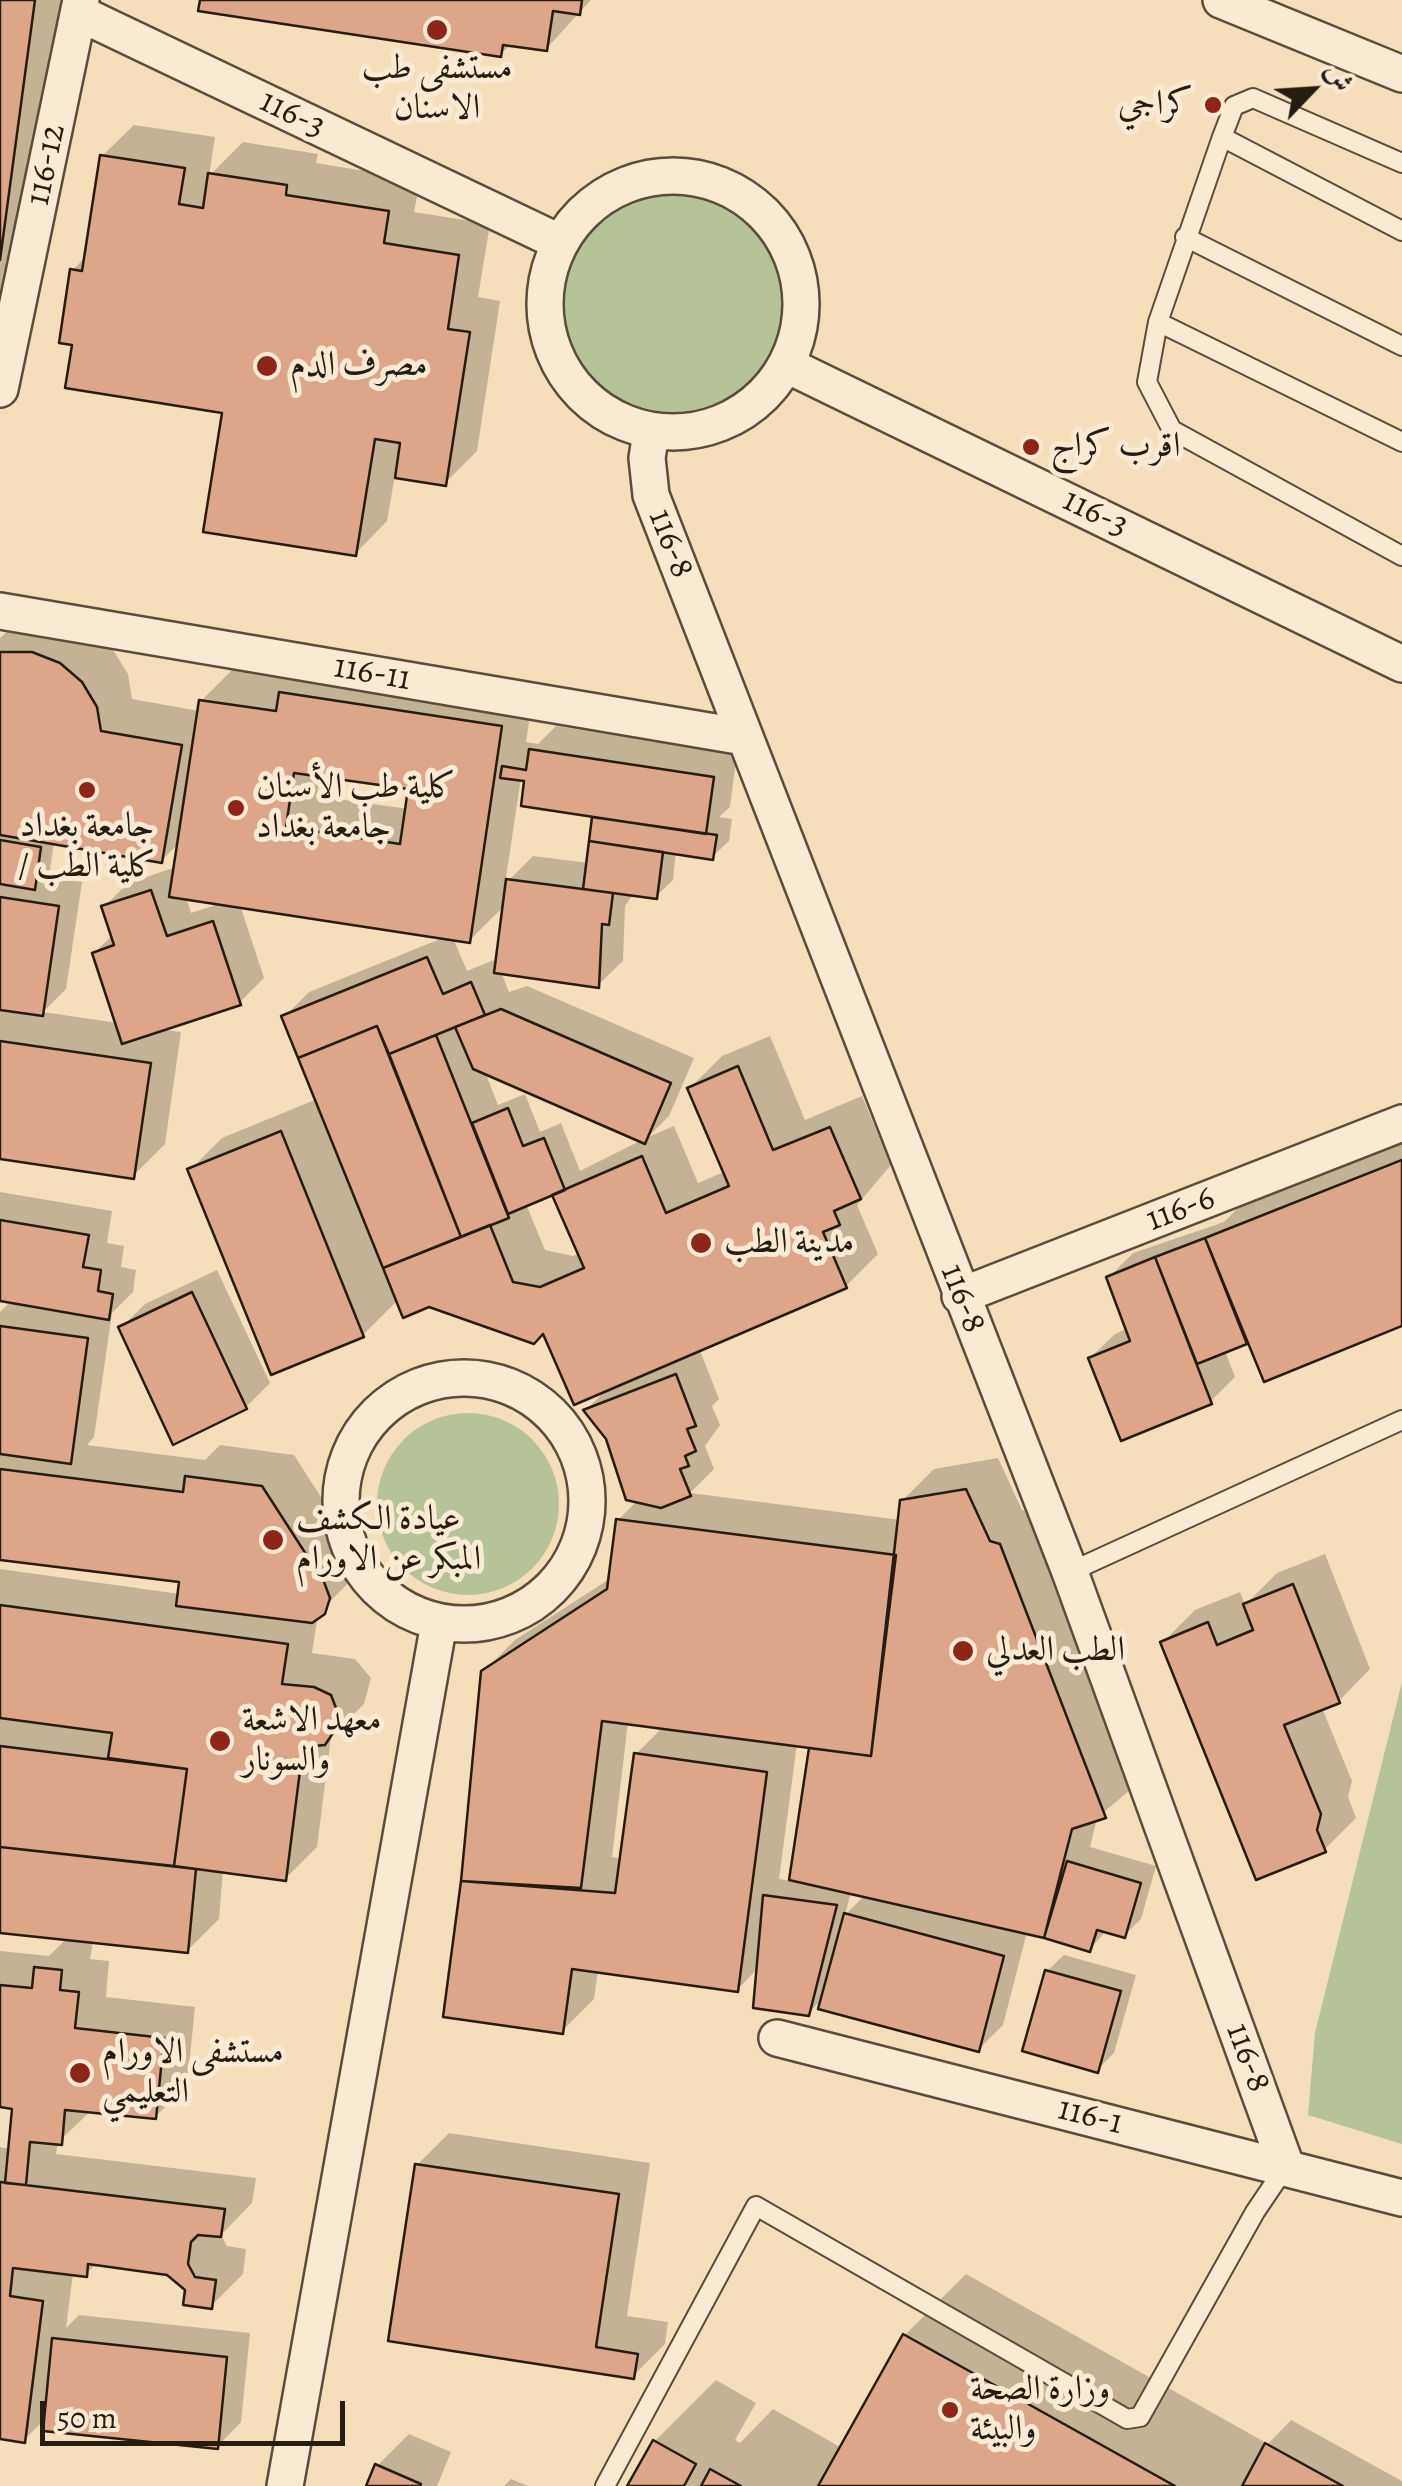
<!DOCTYPE html>
<html>
<head>
<meta charset="utf-8">
<style>
	body { margin:0 }
	#map { position:relative; width:1402px; height:2486px; overflow:hidden; background:#f5dfbb; font-family:Alegreya,Amiri,serif }
	canvas { display:block }
	.north { position:absolute; left:1262px; top:40px; width:100px; height:100px; -webkit-text-stroke:8px #f8ead3; paint-order:stroke; rotate:65deg; font-size:28px; font-weight:700; line-height:40px; text-align:center; color:#261c10 }
	.north::after { content:''; display:block; margin:auto; width:35px; height:45px; background:#261c10; clip-path:polygon(50% 0,100% 100%,50% 72%,0 100%) }
	.scale { position:absolute; left:40px; top:2401px; width:305px; height:45px; box-sizing:border-box; border:5px solid #261c10; border-top:0; padding-left:12px; font-size:30px; line-height:35px; white-space:nowrap; color:#261c10; -webkit-text-stroke:8px #f8ead3; paint-order:stroke }
</style>
</head>
<body>
<div id="map">
<canvas width="1402" height="2486"></canvas>
<div class="north">ش</div>
<div class="scale">50 m</div>
</div>
<script>
const c = document.querySelector('canvas').getContext('2d');
c.lineJoin = 'round';
function fill(path, color) {
  c.fillStyle = color;
  c.fill(path, 'evenodd');
}
function trace(path, color, width, dash) {
  c.strokeStyle = color;
  c.lineWidth = width;
  c.lineCap = dash ? 'butt' : 'round';
  c.setLineDash(dash || []);
  c.stroke(path);
}
function label(font, color, halo, rows, align = 'center') {
  c.font = font + ' Alegreya,Amiri,serif';
  c.lineWidth = 10;
  c.setLineDash([]);
  c.textBaseline = 'middle';
  c.strokeStyle = halo;
  c.fillStyle = color;
  for (const [text, x, y, turn = 0] of rows) {
    c.save();
    c.translate(x, y);
    c.rotate((+turn || 0) * Math.PI / 180);
    c.textAlign = isNaN(turn) ? turn : align;
    if (halo) c.strokeText(text, 0, 0);
    c.fillText(text, 0, 0);
    c.restore();
  }
}
const green = new Path2D(`
	M562 301a111 111 0 1 1 222 0a111 111 0 1 1-222 0Z
	M377 1504a91 91 0 1 1 182 0a91 91 0 1 1-182 0Z
	M1402,1682V2144L1308,2115L1315,2033Z`);
const shadow = new Path2D(`
	M0,0H62L18,324L0,342Z
	M202,0H591L546,49L511,44L500,55Z
	M134,125L215,137L209,176L243,142L318,154L316,163L420,180L414,212L490,224L478,297L500,301L477,451L445,483L395,475L387,521L356,553L225,411L75,343L73,270L87,255L102,156Z
	M10,629L92,632L113,650L128,674L132,699L199,711L201,701L233,669L296,678L533,695L526,742L538,744L556,726L737,753L730,807L719,817L732,819L729,841L712,857L676,851L673,880L656,896L634,893L625,906L623,961L598,985L501,972L509,992L527,986L694,1058L669,1116L648,1137L674,1126L698,1183L726,1171L690,1088L722,1056L770,1036L805,1120L862,1096L891,1165L857,1205L878,1254L846,1286L699,1348L719,1399L712,1406L720,1425L705,1446L714,1469L690,1493L901,1520L902,1501L934,1469L998,1458L1022,1510L1032,1513L1137,1784L1097,1818L1090,1847L1156,1866L1141,1919L1124,1936L1107,1930L1090,1949L1027,1932L1003,2025L978,2050L824,1998L808,2013L759,1967L737,1990L598,1970L594,1999L562,2031L446,2015L483,1672L515,1640L611,1578L618,1520L638,1500L608,1438L586,1410L609,1387L544,1331L429,1304L398,1300L363,1335L190,1170L222,1138L317,1099L284,1017L309,992L445,937L240,905L264,978L239,1003L160,1029L181,1032L165,1144L133,1176L0,1157V638ZM320,774L411,787L408,809L317,796ZM521,778L597,815L589,863L533,856L505,884ZM54,842L162,860L180,842L176,867L128,883L104,907L113,935L94,953L118,1023L43,1012L66,989L82,882L44,877L50,870ZM186,897L222,903L191,913ZM506,904L499,958L467,971L453,938L470,940ZM485,1072L642,1140L580,1171L561,1123L540,1132L525,1094L498,1105ZM554,1192L580,1253L573,1256L545,1250L526,1204ZM628,1722L663,1727L636,1754L622,1859L612,1857ZM797,1744L812,1746L791,1881L779,1879ZM485,1880L521,1885V1889L484,1887ZM851,1892L865,1895L845,1915Z
	M1402,1142V1323L1249,1339L1225,1351L1235,1377L1211,1401L1090,1358L1115,1334L1128,1328L1109,1277L1133,1253L1224,1222L1240,1206Z
	M0,1192L112,1211L107,1243L124,1246L121,1267L136,1270L133,1292L112,1313L94,1437L87,1445L205,1460L220,1445L294,1455L355,1550L359,1572L318,1614L312,1653L355,1659L371,1678L364,1704L331,1737L317,1847L285,1879L223,1870L219,1919L187,1951L93,1941L90,1959L109,1961L106,1997L195,2007L187,2085L155,2117L92,2110L58,2142L56,2154L256,2178L252,2203L221,2235L227,2246L246,2249L243,2274L211,2306L168,2272L97,2263L86,2274L73,2273L66,2328L79,2315L250,2333L241,2422L217,2447L47,2417L24,2440L0,2437V2147L11,2149L15,2106L0,2105V1951L49,1956L67,1938L0,1931V1569L180,1594L182,1580L0,1557V1312L11,1301L0,1299Z
	M217,1270L270,1383L246,1407L121,1328L145,1304Z
	M1325,1554L1370,1669L1339,1701L1322,1708L1352,1781L1348,1797L1356,1818L1325,1849L1163,1642L1195,1610L1240,1592L1245,1605L1277,1573Z
	M1064,1955L1136,1975L1114,2053L1097,2070L1047,1971Z
	M449,2133L650,2163L627,2316L668,2322L665,2344L633,2376L391,2339L417,2165Z
	M966,2274L1268,2444L1291,2420L1402,2481V2486H630L655,2441L716,2380L756,2403L735,2440L740,2443L773,2409L842,2448L905,2335Z
	M409,2434L451,2452L437,2486H368L377,2466Z
	M511,2479L528,2486H504Z`);
const building = new Path2D(`
	M0,0H35L0,260Z
	M200,0H582L580,15L553,11L547,51L503,45L501,57L198,11Z
	M100,155L185,168L179,204L203,208L208,173L287,185L286,195L389,211L384,243L459,255L448,329L470,332L446,486L395,478L400,443L375,439L356,556L203,532L222,413L65,388L72,345L59,343L70,269L82,271Z
	M0,652H32L60,663L82,682L97,707L101,731L182,745L162,863L0,835Z
	M279,692L502,726L470,943L169,897L199,700L276,711ZM294,773L408,789L400,844L286,827Z
	M529,749L714,777L706,834L521,806L524,781L500,778L502,766L526,770Z
	M592,817L717,835L713,860L589,841Z
	M0,840L41,847L35,890L0,884Z
	M589,841L663,852L657,899L583,889Z
	M506,879L613,893L609,925L602,924L599,988L494,973Z
	M151,890L167,936L213,921L241,1005L122,1044L92,953L114,945L101,906Z
	M0,897L59,906L43,1016L0,1010Z
	M427,957L443,994L471,982L485,1015L389,1054L377,1026L298,1058L281,1016Z
	M501,1009L671,1083L645,1144L473,1069L455,1027Z
	M377,1026L461,1237L383,1268L298,1058Z
	M436,1035L509,1218L461,1237L389,1054Z
	M0,1041L151,1063L134,1179L0,1159Z
	M738,1066L773,1150L830,1127L861,1199L834,1211L840,1225L823,1232L847,1288L574,1405L543,1334L534,1344L429,1307L403,1318L383,1268L490,1225L513,1282L540,1287L584,1268L552,1195L642,1156L666,1213L729,1186L687,1088Z
	M508,1108L523,1146L544,1138L565,1190L508,1214L472,1123Z
	M281,1131L364,1337L271,1375L187,1169Z
	M1402,1160V1326L1264,1382L1205,1238Z
	M0,1220L89,1235L83,1267L101,1270L98,1291L113,1294L109,1320L0,1301Z
	M1205,1238L1247,1344L1197,1364L1155,1257Z
	M1155,1257L1212,1404L1121,1441L1088,1358L1130,1341L1106,1277Z
	M192,1292L247,1409L173,1445L118,1327Z
	M0,1326L88,1338L71,1464L0,1454Z
	M676,1374L696,1426L687,1429L696,1451L685,1456L689,1466L680,1469L691,1496L661,1508L626,1500L606,1439L583,1410Z
	M0,1469L183,1492L185,1476L262,1486L324,1582L330,1598L325,1614L312,1623L176,1606L179,1582L0,1560Z
	M966,1489L990,1541L1000,1544L1106,1818L1072,1829L1044,1938L789,1880L809,1748L871,1756L900,1500Z
	M616,1519L896,1555L871,1756L602,1721L581,1888L461,1881L481,1671L607,1589Z
	M1293,1584L1340,1703L1284,1725L1321,1814L1317,1830L1326,1852L1256,1880L1160,1642L1208,1622L1217,1645L1253,1630L1243,1604Z
	M0,1605L288,1644L282,1684L314,1687L331,1695L341,1721L325,1745L303,1747L286,1881L174,1866L187,1769L108,1758L112,1733L0,1718Z
	M0,1746L187,1769L174,1866L0,1847Z
	M634,1753L767,1772L738,1992L572,1969L563,2034L443,2017L461,1881L615,1893Z
	M0,1847L196,1869L188,1953L0,1933Z
	M1067,1861L1141,1883L1125,1938L1097,1930L1090,1952L1044,1938Z
	M763,1895L837,1905L809,2016L753,2008Z
	M844,1913L1004,1956L979,2052L818,2009Z
	M34,1967L62,1970L60,1990L79,1992L75,2028L164,2038L156,2119L65,2110L62,2145L30,2142L26,2185L5,2183L12,2109L0,2107V1985L32,1988Z
	M1045,1970L1121,1991L1098,2073L1022,2051Z
	M415,2164L619,2194L596,2347L638,2354L634,2379L388,2341Z
	M0,2182L225,2209L221,2237L198,2235L191,2242L188,2264L195,2277L216,2280L212,2309L183,2305L185,2290L167,2275L88,2264L87,2277L13,2268L10,2296L43,2301L25,2443L0,2439Z
	M903,2334L1175,2486H818Z
	M52,2338L227,2357L218,2449L43,2431Z
	M653,2440L696,2464L684,2486H627Z
	M1265,2443L1343,2486H1242Z
	M375,2464L421,2484L420,2486H366Z
	M710,2469L741,2486H701Z`);
const service = new Path2D(`
	M1222,137L1234,106L1253,98L1402,163
	M1402,231L1222,137L1158,322L1147,382L1172,430L1402,556
	M1185,237L1402,346
	M1158,322L1402,442
	M1070,1572L1402,1420
	M605,2486L756,2206L1127,2419L1140,2417L1255,2212L1286,2166`);
const minor = new Path2D(`
	M1221,0L1402,74
	M79,13L559,242
	M545 304a128 128 0 1 1 256 0a128 128 0 1 1-256 0Z
	M787,365L1402,664
	M0,389L81,0
	M651,432L647,458L651,495L1070,1572L1286,2166
	M0,611L744,737
	M960,1296L1402,1123
	M341 1501a123 123 0 1 1 246 0a123 123 0 1 1-246 0Z
	M777,2038L1402,2198
	M285,2486L439,1623`);
const markers = [
	[437,30,12,"#8f2418"],
	[1213,105,10,"#8f2418"],
	[267,366,12,"#8f2418"],
	[1031,447,10,"#8f2418"],
	[87,790,10,"#8f2418"],
	[236,808,10,"#8f2418"],
	[701,1243,12,"#8f2418"],
	[273,1540,12,"#8f2418"],
	[963,1651,12,"#8f2418"],
	[220,1741,12,"#8f2418"],
	[80,2073,12,"#8f2418"],
	[950,2410,10,"#8f2418"]
];
const poiNames = [
	["مستشفى طب",437,69,"center"],
	["الاسنان",437,109,"center"],
	["كراجي",1193,105,"right"],
	["مصرف الدم",290,366],
	["اقرب كراج",1051,447],
	["كلية طب الأسنان",256,788],
	["جامعة بغداد",256,828],
	["جامعة بغداد",87,827,"center"],
	["/ كلية الطب",87,867,"center"],
	["مدينة الطب",724,1243],
	["عيادة الكشف",296,1520],
	["المبكر عن الاورام",296,1560],
	["الطب العدلي",986,1651],
	["معهد الاشعة",242,1721],
	["والسونار",242,1761],
	["مستشفى الاورام",102,2053],
	["التعليمي",102,2093],
	["وزارة الصحة",970,2390],
	["والبيئة",970,2430]
];
const streetNames = [
	["116-3",292,115,26],
	["116-12",47,165,-78],
	["116-3",1095,514,26],
	["116-8",670,544,69],
	["116-11",372,674,10],
	["116-6",1181,1210,-21],
	["116-8",962,1299,69],
	["116-8",1247,2058,70],
	["116-1",1090,2117,14]
];
fill(green, '#b5c396');
fill(shadow, '#0003');
fill(building, '#dea688');
trace(building, '#261c10', 2.5);
trace(service, '#5a4d3b', 22);
trace(minor, '#5a4d3b', 40);
trace(service, '#f8ead3', 18);
trace(minor, '#f8ead3', 35);
for (const [x, y, r, color] of markers) {
  const dot = new Path2D();
  dot.arc(x, y, r, 0, 2 * Math.PI);
  c.fillStyle = color;
  c.fill(dot);
  trace(dot, '#f8ead3', 4);
}
label('35px', '#261c10', '#f8ead3', poiNames, 'left');
label('35px', '#261c10', '#f8ead3', streetNames);
</script>
</body>
</html>
